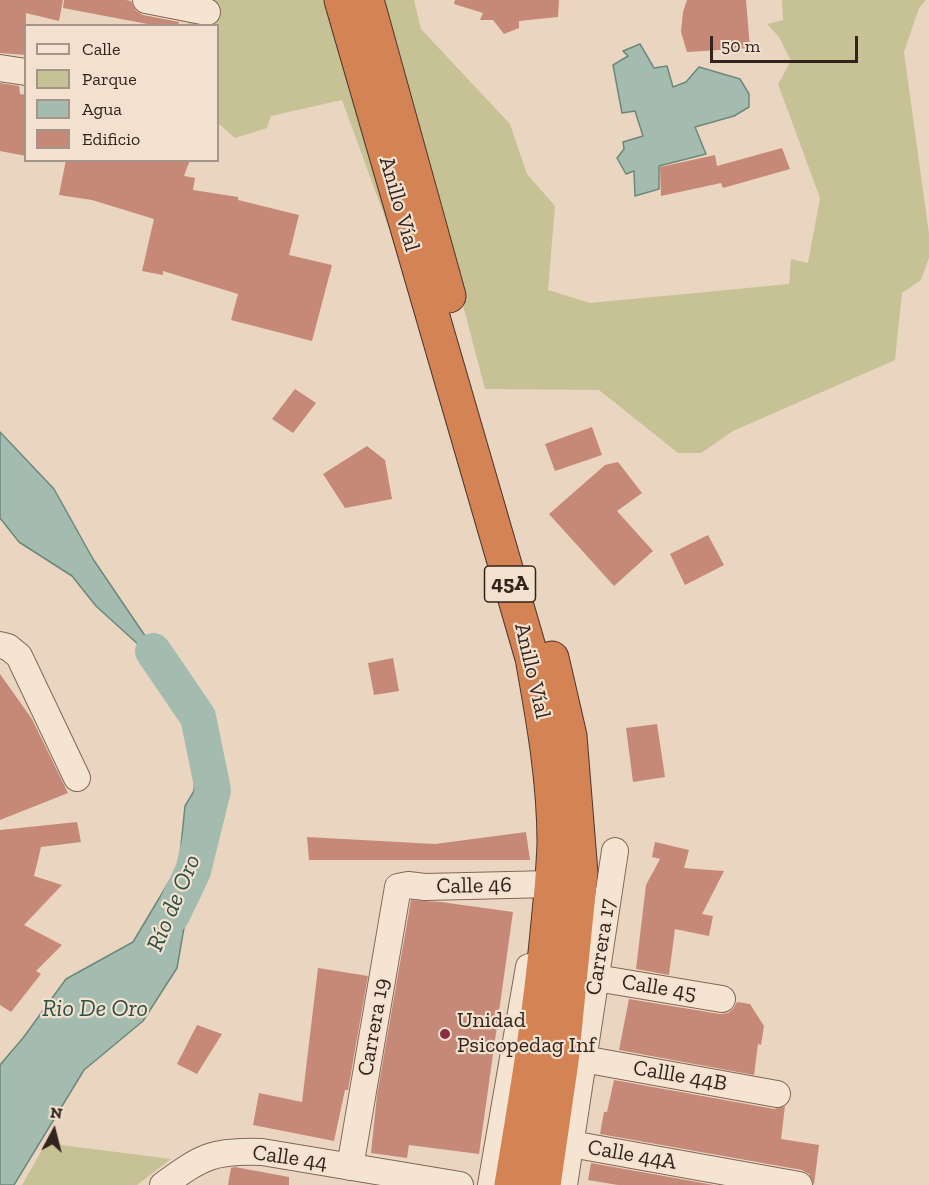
<!DOCTYPE html>
<html>
<head>
<meta charset="utf-8">
<style>
	body { margin:0 }
	#map { position:relative; width:929px; height:1185px; overflow:hidden; background:#ead5c0; font-family:"Zilla Slab",serif }
	canvas { display:block }
	.legend { position:absolute; left:24px; top:24px; width:195px; height:138px; box-sizing:border-box; background:#f2e1cf; border:2px solid #a59588; margin:0; padding:8px 10px; list-style:none; font-size:18px; color:#32231d }
	.legend li { display:flex; align-items:center; gap:12px; height:30px }
	.legend b { width:30px; border:2px solid #a59588 }
	.north { position:absolute; left:24px; top:1101px; width:60px; height:60px; -webkit-text-stroke:4px #f2e1cf; paint-order:stroke; rotate:7deg; font-size:16px; font-weight:700; line-height:24px; text-align:center; color:#32231d }
	.north::after { content:''; display:block; margin:auto; width:21px; height:27px; background:#32231d; clip-path:polygon(50% 0,100% 100%,50% 72%,0 100%) }
	.scale { position:absolute; left:710px; top:36px; width:148px; height:27px; box-sizing:border-box; border:3px solid #32231d; border-top:0; padding-left:8px; font-size:18px; line-height:21px; white-space:nowrap; color:#32231d; -webkit-text-stroke:4px #f2e1cf; paint-order:stroke }
</style>
</head>
<body>
<div id="map">
<canvas width="929" height="1185"></canvas>
<ul class="legend">
<li><b style="height:8px;background:#f6e4d2"></b>Calle</li>
<li><b style="height:16px;background:#c7c295"></b>Parque</li>
<li><b style="height:16px;background:#a3bcaf"></b>Agua</li>
<li><b style="height:16px;background:#c68978"></b>Edificio</li>
</ul>
<div class="north">N</div>
<div class="scale">50 m</div>
</div>
<script>
const c = document.querySelector('canvas').getContext('2d');
c.lineJoin = 'round';
function fill(path, color) {
  c.fillStyle = color;
  c.fill(path, 'evenodd');
}
function trace(path, color, width, dash) {
  c.strokeStyle = color;
  c.lineWidth = width;
  c.lineCap = dash ? 'butt' : 'round';
  c.setLineDash(dash || []);
  c.stroke(path);
}
function label(font, color, halo, rows, align = 'center') {
  c.font = font + ' "Zilla Slab",serif';
  c.lineWidth = 4.5;
  c.setLineDash([]);
  c.textBaseline = 'middle';
  c.strokeStyle = halo;
  c.fillStyle = color;
  for (const [text, x, y, turn = 0] of rows) {
    c.save();
    c.translate(x, y);
    c.rotate((+turn || 0) * Math.PI / 180);
    c.textAlign = isNaN(turn) ? turn : align;
    if (halo) c.strokeText(text, 0, 0);
    c.fillText(text, 0, 0);
    c.restore();
  }
}
const green = new Path2D(`
	M196,0H329L394,242L342,100L271,116L267,128L235,138L218,123V26H187Z
	M383,0H414L421,29L510,124L527,174L555,206L548,290L590,303L789,284L791,259L808,263L820,198L778,84L791,61L779,37L767,24L783,20L782,0H926L919,8L904,52L929,234V258L921,280L902,293L895,360L733,431L701,453H678L599,390L485,389Z
	M46,1143L171,1159L137,1185H22Z`);
const water = new Path2D(`
	M640,44L654,68L667,66L673,87L686,82L699,67L740,79L749,94V107L734,116L695,127L706,154L659,166V189L635,196L634,171L626,174L617,158L624,149L623,142L643,136L635,111L622,113L613,65L628,56L623,51Z
	M0,432L54,489L93,559L177,683L191,735L211,747L204,804L194,856L190,893L177,968L143,1021L84,1070L14,1185H0V1065L23,1038L66,979L133,942L179,865L185,806L194,791L196,764L183,722L162,691L140,646L96,606L72,576L19,542L0,518Z`);
const river = new Path2D(`
	M153,651L198,717L213,790L193,871L172,915`);
const building = new Path2D(`
	M0,0H63L59,21L26,13V55L0,53Z
	M64,0H126L131,1L136,11L143,15L179,22L178,26H158L63,8Z
	M455,0H559L558,17L519,21V28L504,34L493,20H480L483,13L454,4Z
	M687,0H746L750,48L687,52L681,32L683,12Z
	M0,83L19,86L20,94L26,95V156L0,151Z
	M782,148L790,169L723,188L721,183L661,196L660,167L715,155L717,166Z
	M66,160H190L184,176L195,178L193,190L238,197V200L299,215L289,255L332,265L312,341L231,320L238,294L163,271V275L142,271L154,219L92,200L59,195Z
	M295,389L316,403L293,433L272,419Z
	M592,427L602,455L555,471L545,444Z
	M367,446L385,460L392,499L345,508L323,474Z
	M618,462L642,493L617,511L653,551L614,586L549,514L605,465Z
	M708,535L724,565L685,585L670,554Z
	M393,658L399,691L374,695L368,663Z
	M0,674L32,719L68,793L0,820Z
	M657,724L665,777L633,782L626,728Z
	M77,822L81,842L41,847L34,876L62,885L24,925L62,945L36,971L41,974L11,1012L0,1005V830Z
	M526,832L530,860H309L307,837L435,844Z
	M655,842L689,850L684,868L724,871L702,914L713,916L709,936L675,929L669,975L636,969L646,885L660,859L652,857Z
	M411,900L441,902L513,912L479,1154L409,1145L407,1158L371,1153L377,1095Z
	M318,968L368,976L348,1090H345L334,1141L253,1125L259,1093L302,1102Z
	M629,999L720,1014L728,1013L733,1009L737,1002L750,1004L764,1026L761,1045L758,1044L754,1075L619,1050Z
	M197,1025L222,1034L197,1074L177,1064Z
	M614,1080L774,1109L785,1106L781,1139L819,1145L814,1185L809,1174L802,1170L600,1134L604,1112H607Z
	M591,1163L714,1185H618L588,1180Z
	M235,1167L289,1177V1185H228L231,1168Z`);
const minor = new Path2D(`
	M146,0L207,12
	M0,68L26,72
	M0,645L8,647L19,656L77,778
	M596,978L722,999
	M583,1059L777,1094
	M571,1144L799,1185
	M350,1167L398,887L408,885L425,887L551,884
	M163,1185C202,1157 212,1150 262,1152L460,1185
	M491,1185L529,967
	M564,1185L615,851`);
const highway = new Path2D(`
	M341,0L532,658C543,719 554,780 554,843C553,873 550,903 547,933C539,1018 525,1101 511,1185
	M367,0L449,296
	M544,1185L562,1061L581,873L570,736L552,658`);
const markers = [
	[445,1034,6,"#8c2e42"]
];
const shields = [
	[510,584,51]
];
const shieldNames = [
	["45A",510,584]
];
const streetNames = [
	["Anillo Víal",399,204,74],
	["Anillo Víal",532,671,77],
	["Calle 46",474,886,-1],
	["Carrera 17",601,947,-81],
	["Calle 45",659,988,9],
	["Carrera 19",374,1027,-80],
	["Callle 44B",680,1076,10],
	["Calle 44A",632,1155,10],
	["Calle 44",290,1158,8]
];
const poiNames = [
	["Unidad",457,1021],
	["Psicopedag Inf",457,1046]
];
const waterNames = [
	["Río de Oro",174,903,-67],
	["Rio De Oro",95,1009]
];
fill(green, '#c7c295');
fill(water, '#a3bcaf');
trace(water, '#6b897b', 1.5);
trace(river, '#a3bcaf', 36);
fill(building, '#c68978');
trace(minor, '#816759', 28);
trace(highway, '#4f362e', 35);
trace(minor, '#f6e4d2', 26);
trace(highway, '#d48355', 33);
for (const [x, y, r, color] of markers) {
  const dot = new Path2D();
  dot.arc(x, y, r, 0, 2 * Math.PI);
  c.fillStyle = color;
  c.fill(dot);
  trace(dot, '#f2e1cf', 2);
}
for (const [x, y, w] of shields) {
  const box = new Path2D();
  box.roundRect(x - w / 2, y - 18, w, 36, 4.5);
  c.fillStyle = '#f2e1cf';
  c.fill(box);
  trace(box, '#32231d', 1.5);
}
label('bold 21px', '#32231d', null, shieldNames);
label('22px', '#32231d', '#f2e1cf', streetNames);
label('22px', '#32231d', '#f2e1cf', poiNames, 'left');
label('italic 24px', '#2d5147', '#f2e1cf', waterNames);
</script>
</body>
</html>
